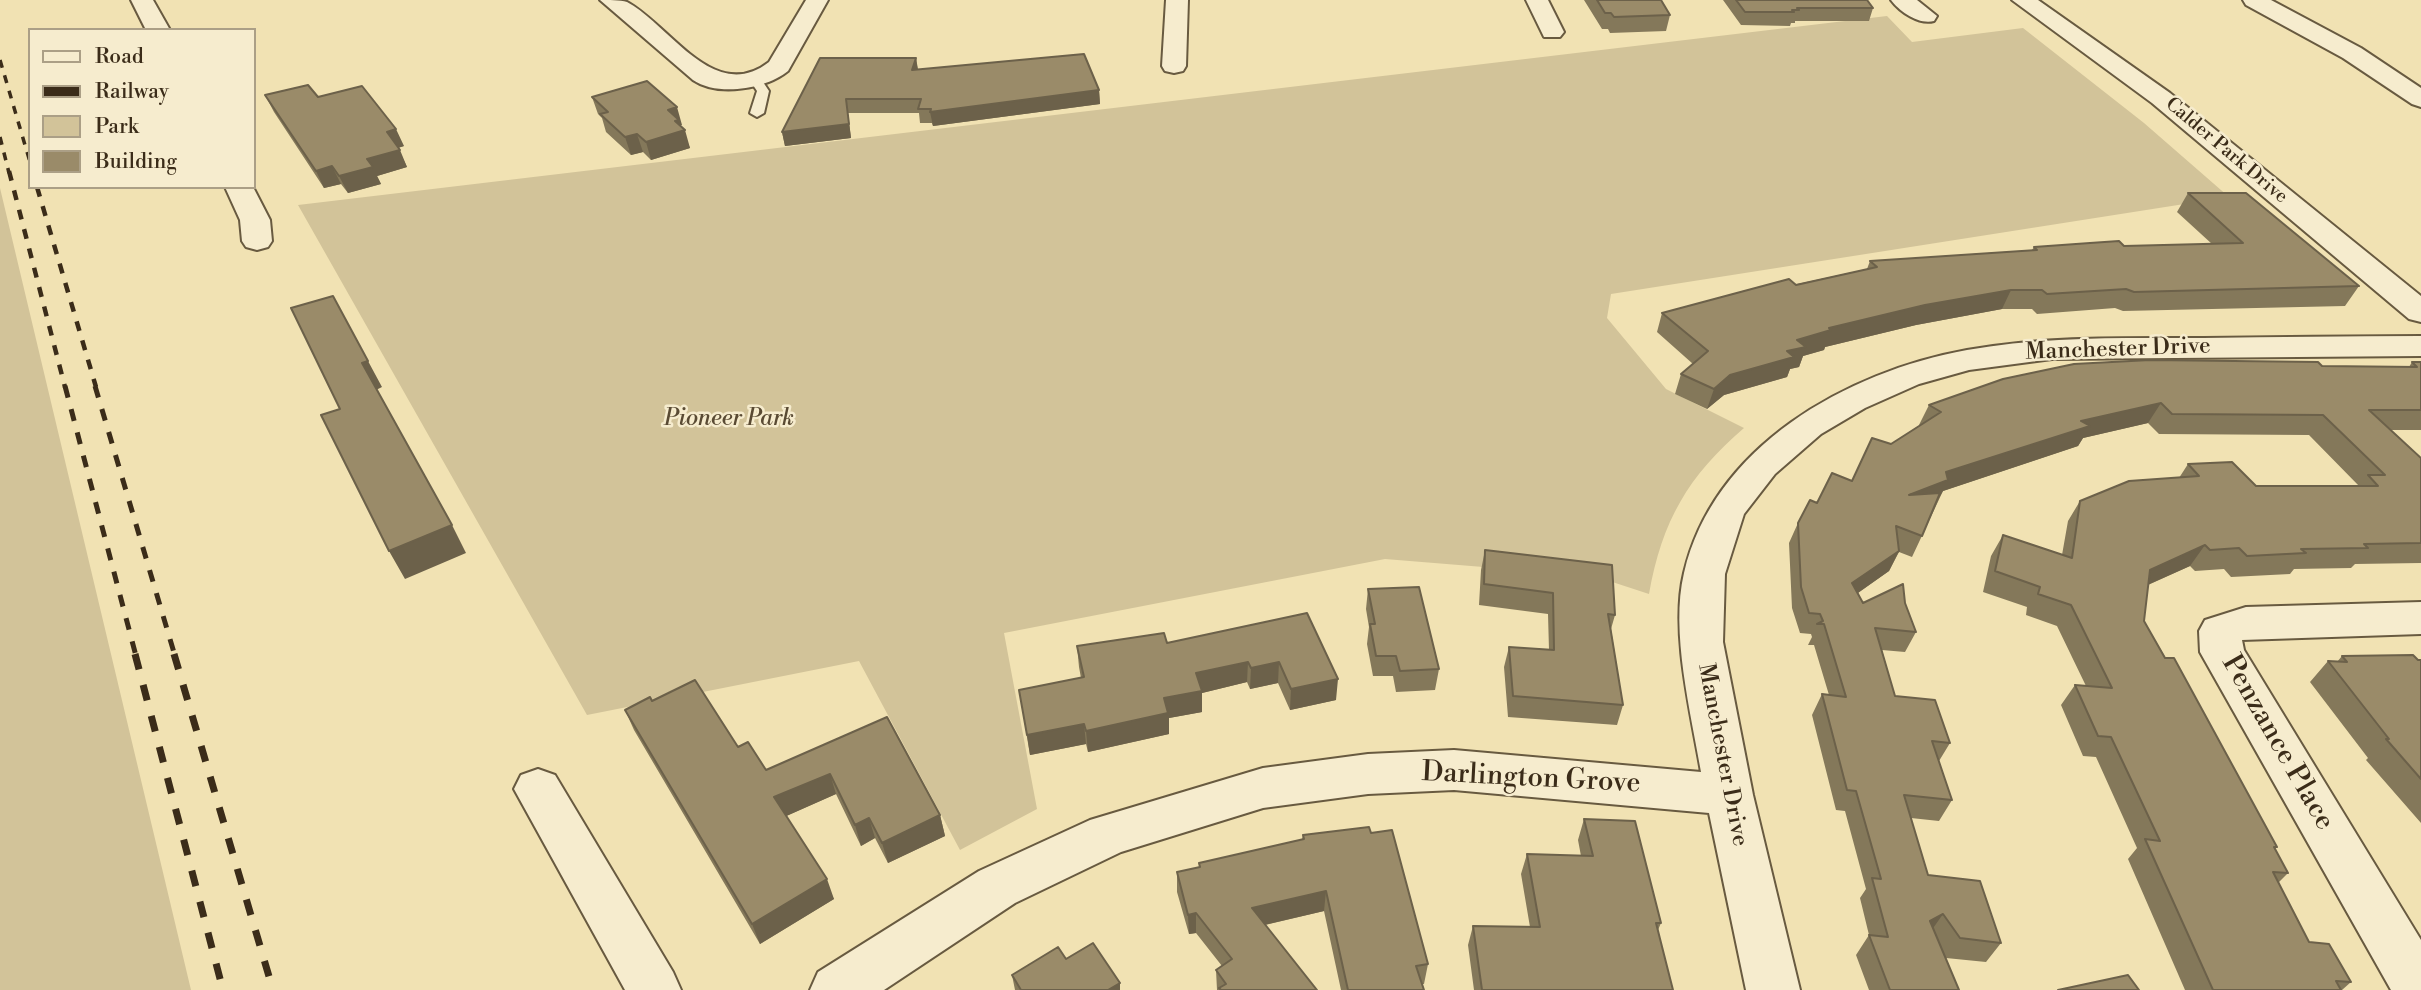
<!DOCTYPE html>
<html>
<head>
<meta charset="utf-8">
<style>
	body { margin:0 }
	#map { position:relative; width:2421px; height:990px; overflow:hidden; background:#f1e2b3; font-family:"Libre Bodoni",serif }
	canvas { display:block }
	.legend { position:absolute; left:28px; top:28px; width:228px; height:161px; box-sizing:border-box; background:#f6ecce; border:2px solid #ab9f86; margin:0; padding:9px 12px; list-style:none; font-size:21px; color:#3b2c19 }
	.legend li { display:flex; align-items:center; gap:14px; height:35px }
	.legend b { width:35px; border:2px solid #ab9f86 }
</style>
</head>
<body>
<div id="map">
<canvas width="2421" height="990"></canvas>
<ul class="legend">
<li><b style="height:9px;background:#f6ecce"></b>Road</li>
<li><b style="height:9px;background:#3b2c19"></b>Railway</li>
<li><b style="height:19px;background:#d2c399"></b>Park</li>
<li><b style="height:19px;background:#9a8b69"></b>Building</li>
</ul>
</div>
<script>
const c = document.querySelector('canvas').getContext('2d');
c.lineJoin = 'round';
function fill(path, color) {
  c.fillStyle = color;
  c.fill(path, 'evenodd');
}
function trace(path, color, width, dash) {
  c.strokeStyle = color;
  c.lineWidth = width;
  c.lineCap = dash ? 'butt' : 'round';
  c.setLineDash(dash || []);
  c.stroke(path);
}
function label(font, color, halo, rows, align = 'center') {
  c.font = font + ' "Libre Bodoni",serif';
  c.lineWidth = 5;
  c.setLineDash([]);
  c.textBaseline = 'middle';
  c.strokeStyle = halo;
  c.fillStyle = color;
  for (const [text, x, y, turn = 0] of rows) {
    c.save();
    c.translate(x, y);
    c.rotate((+turn || 0) * Math.PI / 180);
    c.textAlign = isNaN(turn) ? turn : align;
    if (halo) c.strokeText(text, 0, 0);
    c.fillText(text, 0, 0);
    c.restore();
  }
}
const green = new Path2D(`
	M1887,16L1912,42L2023,28L2144,123L2229,197L1611,294L1607,318L1666,389L1744,428C1688,476 1662,521 1649,594L1594,576L1385,559L1004,633L1037,809L960,850L859,661L587,715L298,205Z
	M0,188L191,990H0Z`);
const service = new Path2D(`
	M755,75L759,76L769,91L764,113L757,117L750,113L757,91L749,79Z`);
const minor = new Path2D(`
	M131,0H153L170,30H146Z
	M600,0C608,0 620,0 627,2C670,25 714,105 769,62L806,0H828L788,71C766,89 718,97 693,80Z
	M1166,0H1188L1186,66L1183,71L1174,73L1165,71L1162,66Z
	M1526,0H1548L1564,32L1560,37H1544Z
	M1891,0H1917L1937,16L1934,21C1919,25 1900,12 1891,0Z
	M2243,0H2271L2361,48L2421,88V107L2412,104L2343,58L2246,5Z
	M225,187H253L270,220L272,241L268,247L257,250L246,247L242,241L240,220Z
	M2421,336V356L2052,359L1969,370L1919,384L1865,408L1821,434L1775,474L1744,514L1725,574L1723,642L1753,795L1800,990H1746L1709,813L1454,790L1368,794L1263,808L1121,852L1015,903L884,990H810L818,972L979,871L1090,820L1263,768L1368,754L1454,750L1701,772C1691,713 1670,631 1684,573C1714,446 1846,372 1967,350C2045,336 2125,338 2204,338C2276,337 2349,336 2421,336Z
	M2421,602V634L2242,640L2244,650L2421,940V990H2391L2200,652L2199,631L2205,620L2246,607Z
	M538,769L555,775L673,972L681,990H625L514,789L521,775Z`);
const tertiary = new Path2D(`
	M2012,0H2038L2170,93L2421,296V322L2409,319L2152,103Z`);
const railFar3 = new Path2D(`
	M0,60L30,162
	M0,137L9,173`);
const railFar2 = new Path2D(`
	M9,171L65,387
	M37,187L96,387`);
const railFar1 = new Path2D(`
	M65,386L136,656
	M95,386L175,656`);
const rail = new Path2D(`
	M135,654L223,990
	M174,654L273,990`);
const wall = new Path2D(`
	M1584,0H1661L1670,15L1666,31L1610,33L1608,29H1602Z
	M1723,0H1867L1873,8L1869,21H1795V23H1791L1790,26L1741,25Z
	M916,58L918,69L1099,90L1100,104L933,126L932,123H920L919,113H848L851,138L785,146L782,132Z
	M265,95L318,97L404,146L398,148L407,167L377,176L381,184L348,193L341,184L324,188L274,112Z
	M592,97L682,125H681V127L690,148L651,160L643,152L631,155L606,132L602,118L598,114Z
	M2188,193L2359,286L2345,306L2123,311L2115,308L2037,314L2032,309H2002L1916,325L1825,347L1824,350L1803,356L1799,367L1790,369L1787,377L1724,395L1707,409L1675,394L1681,374L1693,364L1657,332L1662,313L1867,269L1870,261L2032,250L2034,247L2212,244L2177,212Z
	M2412,362H2421V430H2391L2421,458V563L2355,564L2351,568L2294,569L2290,574L2231,577L2224,569L2195,571L2190,566L2148,585L2144,621L2277,847L2275,849L2288,873L2278,883L2309,942L2351,982L2342,990H2185L2128,859L2137,848L2096,757L2083,756L2061,705L2075,685L2086,686L2057,626L2026,615L2027,607L1983,592L1991,556L2003,535L2062,555L2068,521L2080,501L2179,478L2188,464L2256,486H2359L2309,435L2159,434L2148,423L2083,438L2078,446L1943,491L1912,557L1899,552L1889,571L1858,593L1863,603H1905L1916,632L1905,652L1882,650L1895,696L1950,743L1939,761L1952,800L1939,821L1911,818L1928,875L2001,943L1986,962L1946,958L1959,990H1869L1856,955L1869,935L1860,898L1866,889L1845,811L1836,810L1812,715L1822,694L1829,695L1814,645H1808L1812,637L1811,634L1800,633L1792,608L1789,543L1798,523L1817,503L1852,481L1891,444L1920,425H1919L1929,405L2322,366L2409,367Z
	M1485,550L1615,615L1611,629L1623,705L1617,725L1508,717L1504,667L1509,647L1549,650L1548,614L1479,605L1481,570Z
	M1368,589L1439,669L1435,690L1396,692L1393,676H1373L1367,644L1369,627L1366,609Z
	M1307,613L1336,700L1290,710L1278,683L1250,689L1247,682L1202,693V712L1169,718V734L1088,752L1086,744L1030,755L1019,690L1081,678L1079,667L1077,646L1167,643Z
	M2342,656L2421,660V823L2366,760L2368,758L2310,682L2328,661L2337,662Z
	M652,701L738,747L766,770L887,717L940,815L945,836L888,863L875,838L861,846L836,794L786,816L834,899L760,944L634,730L625,710Z
	M1584,819L1661,923L1658,930L1673,990H1474L1468,945L1473,926L1530,927L1521,874L1527,854L1581,856L1578,840Z
	M1303,835L1428,964L1424,984H1422L1424,990H1341L1324,911L1265,925L1317,990H1217L1216,970L1222,966L1196,933L1189,934L1177,892V872L1199,867V863L1302,840Z
	M1066,959L1120,983V990H1015L1012,975Z`);
const shadedWall = new Path2D(`
	M916,58L918,72L912,70Z
	M1099,90L1100,104L933,126L930,112Z
	M846,99L851,138L785,146L782,132Z
	M677,107L682,125H681L682,131L685,130L690,148L651,160L646,142L668,110Z
	M396,129L404,146L394,149L387,132Z
	M637,134L643,152L631,155L625,137Z
	M400,150L407,167L377,176L381,184L348,193L339,176L367,159Z
	M332,166L341,184L324,188L316,171Z
	M2011,290L2002,309L1916,325L1825,347L1824,350L1803,356L1799,367L1790,369L1787,377L1724,395L1707,409L1714,389L1730,375L1787,351L1797,340L1829,328L1925,305Z
	M368,361L382,387L376,390L362,363Z
	M2161,403L2148,423L2083,438L2078,446L1943,491L1937,501L1909,495L1946,472L2081,421Z
	M452,525L466,553L405,579L389,551Z
	M2205,545L2190,566L2136,590L2150,570Z
	M1899,551L1889,571L1842,604L1852,583Z
	M1248,662L1247,682L1202,693V712L1169,718V734L1088,752L1086,731L1164,698L1196,673Z
	M1279,662L1278,683L1250,689L1251,668Z
	M1338,679L1336,700L1290,710L1291,689Z
	M1084,724L1086,744L1030,755L1027,735Z
	M830,774L836,794L782,818L774,797Z
	M940,815L945,836L888,863L882,843Z
	M869,818L875,838L861,846L855,825Z
	M827,879L834,899L760,944L752,924Z
	M1326,891L1324,911L1251,928L1252,908Z
	M1196,913V933L1189,934L1188,915Z
	M1943,914L1929,934L1930,921Z
	M1120,983V990H1108Z`);
const building = new Path2D(`
	M1597,0H1661L1670,15L1614,17L1611,13H1605Z
	M1736,0H1867L1873,8H1797L1799,10H1792L1794,12H1745Z
	M1084,54L1099,90L930,112L931,109H918L921,99H846L849,124L782,132L820,58H916L912,70Z
	M647,81L677,107L668,110L679,120L675,121L685,130L646,142L637,134L625,137L600,114L608,112L592,97Z
	M308,85L318,97L362,86L396,129L387,132L400,150L367,159L373,167L339,176L332,166L316,171L265,95Z
	M2188,193H2246L2359,286L2134,292L2126,289L2047,294L2042,290H2011L1925,305L1829,328L1831,330L1797,340L1806,347L1787,351L1794,357L1730,375L1714,389L1681,374L1708,351L1662,313L1789,279L1796,285L1877,267L1870,261L2037,250L2034,247L2090,243L2119,241L2124,246L2243,243Z
	M333,296L368,361L362,363L452,525L389,551L321,415L340,409L291,308Z
	M2150,360L2318,362L2322,366L2417,367L2412,362H2421V410H2369L2421,458V543L2364,544L2368,548L2301,549L2306,553L2247,556L2239,548L2210,550L2205,545L2150,570L2144,621L2165,658H2174L2277,847H2274L2288,873L2273,872L2309,942L2329,944L2351,982L2336,981L2341,990H2213L2145,839L2160,841L2111,737L2098,736L2075,685L2112,688L2071,605L2038,594L2040,587L1995,571L2003,535L2072,558L2080,501L2129,481L2199,476L2188,464L2232,462L2256,486H2378L2368,475H2385L2323,415L2172,414L2161,403L2081,421L2090,426L1946,472L1948,480L1909,495L1940,493L1922,536L1896,526L1899,551L1852,583L1863,603L1903,584L1905,603L1916,632L1875,628L1895,696L1935,700L1950,743L1932,741L1952,800L1904,795L1928,875L1980,881L2001,943L1960,938L1943,914L1930,921L1959,990H1890L1869,935L1888,937L1872,878L1881,879L1856,791L1847,790L1822,694L1846,697L1824,624H1817L1823,621L1820,614L1809,613L1801,587L1798,523L1810,500L1817,503L1832,473L1852,481L1872,438L1891,444L1941,412L1929,405L2003,379L2074,364Z
	M1485,550L1612,565L1615,615L1608,614L1623,705L1513,696L1509,647L1554,650L1553,593L1484,584Z
	M1419,587L1439,669L1400,671L1396,656H1376L1370,624H1375L1368,589Z
	M1307,613L1338,679L1291,689L1279,662L1251,668L1248,662L1196,673L1202,691L1164,698L1168,713L1086,731L1084,724L1027,735L1019,690L1084,677L1077,646L1164,633L1167,643Z
	M2413,655L2418,660H2421V779L2386,739H2389L2328,661L2347,662L2342,656Z
	M695,680L738,747L748,742L766,770L887,717L940,815L882,843L869,818L855,825L830,774L774,797L827,879L752,924L625,710L650,697L652,701Z
	M1584,819L1635,821L1661,923H1656L1673,990H1482L1473,926L1540,927L1527,854L1593,856Z
	M1369,827L1371,833L1392,830L1428,964L1416,966L1424,990H1348L1326,891L1252,908L1317,990H1221L1219,988L1226,984L1216,970L1232,959L1196,913L1188,915L1177,872L1200,867L1199,863L1304,839L1303,835Z
	M1093,943L1120,983L1108,990H1021L1012,975L1058,947L1066,959Z
	M2128,975L2139,990H2058Z`);
const farStreetnames = [
	["Calder Park Drive",2226,151,40]
];
const streetNames = [
	["Manchester Drive",2118,350,-2],
	["Manchester Drive",1722,755,79]
];
const parkNames = [
	["Pioneer Park",729,419]
];
const nearStreetnames = [
	["Penzance Place",2277,743,60],
	["Darlington Grove",1531,779,3]
];
fill(green, '#d2c399');
trace(service, '#685a40', 4);
trace(minor, '#685a40', 4);
trace(tertiary, '#685a40', 4);
fill(service, '#f6ecce');
fill(minor, '#f6ecce');
fill(tertiary, '#f6ecce');
trace(railFar3, '#3b2c19', 3.5, [8, 8]);
trace(railFar2, '#3b2c19', 4.5, [10, 10]);
trace(railFar1, '#3b2c19', 5, [12, 12]);
trace(rail, '#3b2c19', 7, [16, 16]);
fill(wall, '#84785a');
fill(shadedWall, '#6c614a');
fill(building, '#9a8b69');
trace(building, '#6c614a', 2);
label('19px', '#3b2c19', '#f6ecce', farStreetnames);
label('23px', '#3b2c19', '#f6ecce', streetNames);
label('italic 23px', '#594a33', '#f6ecce', parkNames);
label('28px', '#3b2c19', '#f6ecce', nearStreetnames);
</script>
</body>
</html>
